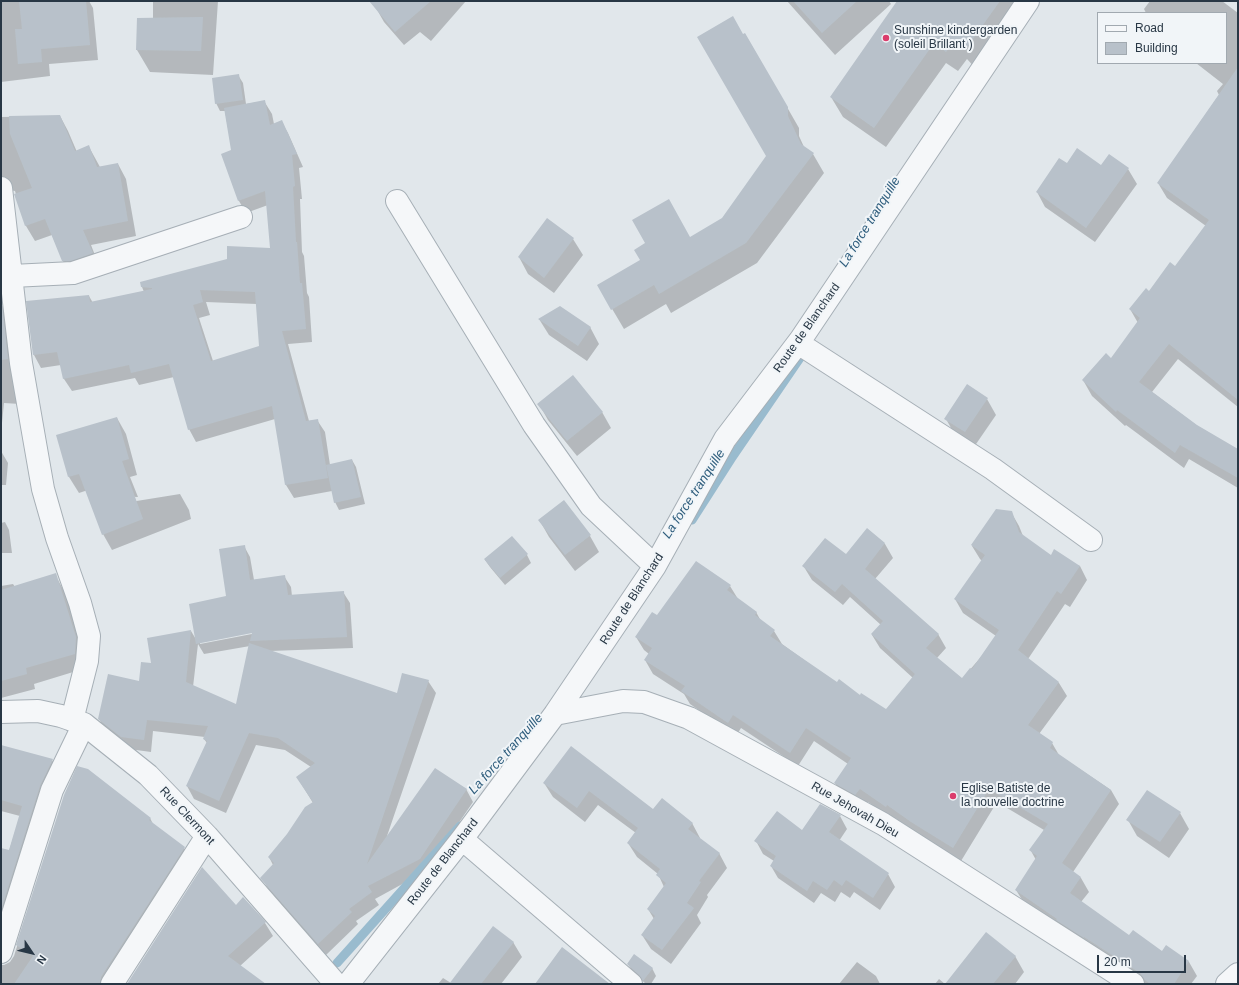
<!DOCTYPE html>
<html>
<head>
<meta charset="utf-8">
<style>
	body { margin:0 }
	#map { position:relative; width:1239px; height:985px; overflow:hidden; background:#e1e7eb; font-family:Helvetica,sans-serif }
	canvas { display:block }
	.frame { position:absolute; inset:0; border:2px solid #283745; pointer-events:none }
	.legend { position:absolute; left:1097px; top:12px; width:130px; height:52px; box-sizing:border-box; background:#f1f5f8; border:1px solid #a1a9b0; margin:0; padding:5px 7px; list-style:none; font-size:12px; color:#283745 }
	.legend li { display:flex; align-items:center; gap:8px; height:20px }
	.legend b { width:20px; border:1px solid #a1a9b0 }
	.north { position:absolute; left:12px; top:933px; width:40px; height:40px; -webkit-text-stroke:3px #f1f5f8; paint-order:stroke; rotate:125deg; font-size:11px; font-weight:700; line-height:16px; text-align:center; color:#283745 }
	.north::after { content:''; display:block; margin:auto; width:14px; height:18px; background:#283745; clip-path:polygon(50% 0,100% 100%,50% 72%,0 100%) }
	.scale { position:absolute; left:1097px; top:955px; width:89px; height:18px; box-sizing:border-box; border:2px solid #283745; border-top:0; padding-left:5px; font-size:12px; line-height:14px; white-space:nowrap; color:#283745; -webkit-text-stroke:3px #f1f5f8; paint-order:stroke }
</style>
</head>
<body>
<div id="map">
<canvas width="1239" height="985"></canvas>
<div class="frame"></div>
<ul class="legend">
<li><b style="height:5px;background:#f5f7f9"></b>Road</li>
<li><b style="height:11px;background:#b8c1ca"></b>Building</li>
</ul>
<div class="north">N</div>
<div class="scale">20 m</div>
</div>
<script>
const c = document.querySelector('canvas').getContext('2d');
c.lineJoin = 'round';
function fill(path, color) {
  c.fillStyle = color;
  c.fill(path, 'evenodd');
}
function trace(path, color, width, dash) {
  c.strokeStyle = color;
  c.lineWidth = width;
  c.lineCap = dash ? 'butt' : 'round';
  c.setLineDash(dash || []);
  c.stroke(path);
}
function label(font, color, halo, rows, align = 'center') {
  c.font = font + ' Helvetica,sans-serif';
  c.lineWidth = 4;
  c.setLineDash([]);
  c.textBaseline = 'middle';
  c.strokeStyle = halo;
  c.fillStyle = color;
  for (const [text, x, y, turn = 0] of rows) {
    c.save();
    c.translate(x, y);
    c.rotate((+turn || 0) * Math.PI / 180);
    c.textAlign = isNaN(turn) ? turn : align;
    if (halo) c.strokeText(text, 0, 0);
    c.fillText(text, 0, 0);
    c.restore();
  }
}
const shadow = new Path2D(`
	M1,1H89L93,8L98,60L49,64L50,76L1,82Z
	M153,1H218L213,75L150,72L137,50L153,19Z
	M382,1H466L431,41L420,32L404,45L384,22L376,8Z
	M787,1H889L891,4L835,55Z
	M901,1H1021L977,70L967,59L958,71L946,63L886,147L843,117L831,97Z
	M1150,1H1222L1238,13V407L1178,359L1152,392L1196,425L1238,450V488L1189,459L1184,468L1126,425L1125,426L1092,396L1083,380L1111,359L1138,323L1130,309L1175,267L1206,226L1167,198L1158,183L1219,95L1217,91L1223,84L1196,63H1226V13H1146L1144,9Z
	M745,34L799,128V136L804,147L813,154L824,173L757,263L671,313L666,304L624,329L598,285L690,238L722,219L767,156L743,36Z
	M238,75L243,83L246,104L264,101L272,114L274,124L281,121L288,133L303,167L299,168L302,199H300L302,252L304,256L307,293L309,297L312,342L288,344L309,421L317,420L325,432L330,465L352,460L356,467L365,504L339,510L335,502L332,491L294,498L286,485L275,419L196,442L189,429L174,377L139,385L135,378L72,391L64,379L61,365L41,368L34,355L28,302L89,296L93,303L144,292L142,287L141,283L271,249L268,205L246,213L239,201L223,155L232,151L225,111H220L216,103ZM206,302L257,304L260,347L213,361L199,318L210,315Z
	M60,116L68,131L77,152L89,147L100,167L118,164L126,179L136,236L91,245L100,268L71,276L63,261L52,235L35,241L26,226L15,191L9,190L1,195V117Z
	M1109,156L1128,169L1137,184L1095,242L1045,207L1037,192L1067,165L1101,167Z
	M548,220L573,239L583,255L554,293L528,274L519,257Z
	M1,270L6,303L2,305L8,316L20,404L4,403L1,433Z
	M539,319L590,327L599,344L587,361L549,335Z
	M987,399L996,415L974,447L955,435L946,419Z
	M539,404L602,412L611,428L577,456L548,420Z
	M117,418L126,434L137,475L130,477L138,497L91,495L88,490L79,493L69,477L57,436Z
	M1,451L8,463L6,485H1Z
	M180,494L189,510L191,519L112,550L103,534L93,508Z
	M564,502L590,536L599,552L575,571L549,537L540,521Z
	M1011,512L1019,526L1023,536L1051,556L1080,566L1087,580L1070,607L1065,604L1028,659L1059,683L1067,696L1039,734L1052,743L1059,755L1111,790L1119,804L1073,872L1081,878L1089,892L1081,902L1129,936L1162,952L1166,946L1189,962L1197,976L1191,984H1144L1024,903L1016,890L1036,860L1031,851L1044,830L997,802L961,861L920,835L895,818L894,820L868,802L863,808L843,796L835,783L848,764L814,741L798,766L741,728L736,736L690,704L684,694L653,674L645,660L649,654L644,650L636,637L658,617L730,586L738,599L756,612L761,621L774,631L782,644L837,684L886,711L913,678L880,648L872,635L881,625L850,597L843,605L812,580L804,567L846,556L867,529L885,544L893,558L875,579L938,634L946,648L937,658L962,679L986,651L996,636L963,613L955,599L982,561L980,559L972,546Z
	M5,522L9,530L12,553H1V523Z
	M512,537L527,555L531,563L505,585L490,567L485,560Z
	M244,546L250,557L254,580L284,576L291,587L292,596L343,592L350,603L353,648L270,651L398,694L428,681L436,693L387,836L466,789L473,802L426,871L375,899L379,905L356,921L358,924L325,956L269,890L262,878L273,865L269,857L313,803L297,777L311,767L285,750L256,745L226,813L194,799L187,786L207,743L204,739L205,737L153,731L151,752L129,749L106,731L99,719L140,682L152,664L191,631L197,641L228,597ZM256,631L257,633L200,644V642ZM198,644L204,654L250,646L237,706L193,687Z
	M58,580L66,595L84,653L83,669L34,684L35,689L1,698V586L13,584L15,587Z
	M1,748L52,760L60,774L1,947V849L9,851L20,816L1,811Z
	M571,748L653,811L692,823L700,838L699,839L719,853L727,868L707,895L708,897L697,915L701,923L671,964L651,949L642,935L654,919L648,909L664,887L658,874L637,857L628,843L636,833L598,805L585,822L553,797L544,783Z
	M65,795L150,818L154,826L184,848L192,861L113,984H1V965H4L10,962L14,956Z
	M1180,813L1189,829L1169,858L1137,836L1128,820Z
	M840,816L847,829L839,841L888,874L895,887L880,910L854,892L850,898L841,892L835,902L821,893L814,903L778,878L771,866L774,861L763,854L756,841L802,831Z
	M236,906L265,923L273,936L240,966L265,984H128Z
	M513,942L522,957L501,984H438L443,978L451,983Z
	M1015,956L1024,972L1015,984H946Z
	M857,962L876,976L880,984H839Z
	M628,964L652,968L656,976L651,984H646L633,972Z
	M939,979L945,984H935Z`);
const stream = new Path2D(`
	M692,520L731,459L800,358
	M337,963L460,826`);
const building = new Path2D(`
	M19,1H86L90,45L41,49L42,62L18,64L15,29H22Z
	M369,1H431L395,32Z
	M793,1H857L822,33Z
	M897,1H1000L965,50L955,40L946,52L934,43L874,128L830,97Z
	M733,16L743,34L745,33L788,107V116L801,144L814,153L746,243L659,294L654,285L611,310L597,285L640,260L634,250L645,243L632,220L669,199L690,237L722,218L766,156L697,37Z
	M203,17L201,51L136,50L137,18Z
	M1238,67V400L1169,344L1139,382L1197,425L1238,449V478L1180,445L1175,453L1117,410L1116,412L1082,380L1106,353L1111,358L1140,318L1129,309L1146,288L1149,291L1170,262L1175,266L1209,220L1157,183Z
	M239,74L243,100L215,104L212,78Z
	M265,100L270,125L282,120L297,154L292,155L295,186L293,187L296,242H297L300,283H302L306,329L282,331L306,421L318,419L328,478L285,485L272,406L188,430L169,364L131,373L129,365L63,379L57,352L33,355L26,301L89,295L90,302L152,289V288L141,287L140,282L227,259V246L270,248L265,191L238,201L221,154L231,150L224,108ZM200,290L255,292L259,346L211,361L193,305L203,302Z
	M60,115L75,151L89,145L97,167L118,163L128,221L83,230L93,253L71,261H62L45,219L25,226L14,194L32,188L10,134L9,116Z
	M1077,148L1101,165L1109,154L1129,168L1086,228L1036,192L1059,158L1067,163Z
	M547,218L574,238L544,278L518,257Z
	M2,303L8,359L1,360V304Z
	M560,306L591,327L578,346L538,319Z
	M573,375L603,412L567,441L537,404Z
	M967,384L988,398L965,432L944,419Z
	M117,417L129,459L122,461L143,519L102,535L79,474L68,477L56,435Z
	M352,459L361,497L334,503L326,465Z
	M564,500L591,535L565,555L538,520Z
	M996,509L1012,511L1019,532L1051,555L1054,549L1080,566L1061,594L1057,591L1018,650L1059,682L1028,725L1053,742L1050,748L1111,790L1062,863L1081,877L1070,893L1129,935L1133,930L1162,951L1166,945L1189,961L1174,984H1150L1145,980L1140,973L1084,937V938L1056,920L1057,919L1015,890L1037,856L1029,850L1048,824L989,789L953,848L911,822L887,805L886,807L860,789L855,795L834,783L851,758L806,728L790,753L733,715L728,723L681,691L685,686L644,660L652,648L635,637L652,612L657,615L696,561L731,585L727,590L757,612L755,615L775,630L770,636L837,682L839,679L860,695L861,693L886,709L915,674L871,634L883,621L842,584L835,592L802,566L825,538L846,554L867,528L885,543L865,569L939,634L926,648L962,678L970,668L972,669L999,630L954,599L985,555L971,545Z
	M512,536L528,554L500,578L484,559Z
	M245,545L250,580L285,575L288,595L344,591L347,637L250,641L252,633L196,644L189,604L226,596L219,549Z
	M56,573L76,637L75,654L26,668L27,674L1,681V590Z
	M191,630L186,682L236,704L249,643L397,693L402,673L429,680L367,864L435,768L467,789L420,859L368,886L372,892L349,909L352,912L318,944L260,878L274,863L268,857L287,834L305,807L313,802L296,777L315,763L278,738L249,733L219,801L186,786L207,741L203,739L208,726L147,720L144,740L121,737L98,719L108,674L139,681L141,662L151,663L147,638Z
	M1,745L53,759L40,786L1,910V848L9,850L22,806L1,800Z
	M571,746L653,809L662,798L693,823L688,829L720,853L699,881L701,882L687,903L694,908L662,950L641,935L655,916L647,909L666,883L656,875L660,869L627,843L638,828L589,791L577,808L543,783Z
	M77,766L88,769L151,818L149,820L185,847L101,977L100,984H14L33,956L16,945L64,795Z
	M1147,790L1181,812L1160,842L1126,820Z
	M820,804L841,815L829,832L889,873L873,898L846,880L842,886L834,880L827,890L813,881L807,891L770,866L776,856L754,841L777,811L802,830Z
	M202,867L236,905L243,897L266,922L228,956L266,984H127Z
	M493,926L514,942L481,984H449Z
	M986,932L1016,956L993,984H945Z
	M562,947L610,984H535Z
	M634,954L653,968L643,981L639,975L627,964Z`);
const minor = new Path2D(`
	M1,188L21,363L43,489L57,538L80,603L89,636L87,661L72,720
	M397,201L534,425L591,506L655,566
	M12,276L73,273L241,217
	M798,343L993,469L1091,540
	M1,712L38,711L61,716L84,724L148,775L207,836L336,984
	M555,714L623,701L644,702L689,718L883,824L1133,984
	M462,839L631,984
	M1,952L52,790L84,724
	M112,984L207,836
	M348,984L462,839L555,714L655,566L725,439L801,339L1028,1
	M1227,984L1238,974`);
const markers = [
	[886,38,4,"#db3c6c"],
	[953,796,4,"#db3c6c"]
];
const poiNames = [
	["Sunshine kindergarden",894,31],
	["(soleil Brillant )",894,45],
	["Eglise Batiste de",961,789],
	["la nouvelle doctrine",961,803]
];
const streetNames = [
	["Route de Blanchard",807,328,-55],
	["Route de Blanchard",632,599,-57],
	["Rue Jehovah Dieu",855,810,30],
	["Rue Clermont",187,816,47],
	["Route de Blanchard",443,862,-52]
];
const waterNames = [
	["La force tranquille",870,222,-58],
	["La force tranquille",694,494,-57],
	["La force tranquille",506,754,-48]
];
fill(shadow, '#0003');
trace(stream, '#99bbce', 9);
fill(building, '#b8c1ca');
trace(minor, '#a6afb6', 24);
trace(minor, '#f5f7f9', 22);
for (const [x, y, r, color] of markers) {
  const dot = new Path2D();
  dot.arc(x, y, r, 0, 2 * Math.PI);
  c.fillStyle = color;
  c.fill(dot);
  trace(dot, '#f1f5f8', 1.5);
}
label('12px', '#283745', '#f1f5f8', poiNames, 'left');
label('12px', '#283745', '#f1f5f8', streetNames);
label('italic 13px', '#2e5d7d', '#f1f5f8', waterNames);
</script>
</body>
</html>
